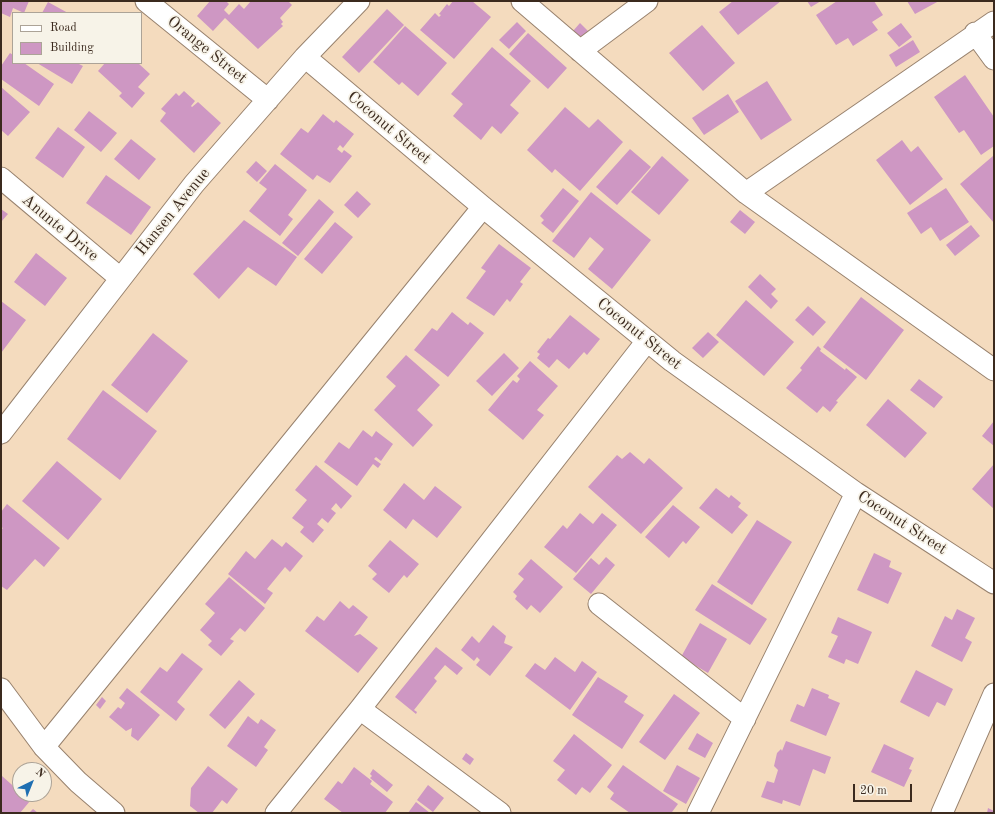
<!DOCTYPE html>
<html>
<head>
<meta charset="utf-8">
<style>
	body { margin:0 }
	#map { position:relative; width:995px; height:814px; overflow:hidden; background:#f4dbbe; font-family:"Old Standard TT",serif }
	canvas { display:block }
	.frame { position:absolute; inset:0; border:2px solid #3b2a1e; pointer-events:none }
	.legend { position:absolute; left:12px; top:12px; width:130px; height:52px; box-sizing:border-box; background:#f7f3e8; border:1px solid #aca397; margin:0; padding:5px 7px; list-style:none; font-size:12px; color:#3b2a1e }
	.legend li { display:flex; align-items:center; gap:8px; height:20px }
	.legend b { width:20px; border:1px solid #aca397 }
	.north { position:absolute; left:12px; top:762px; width:40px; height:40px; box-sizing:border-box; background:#f7f3e8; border:1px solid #aca397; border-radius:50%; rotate:43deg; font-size:11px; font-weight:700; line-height:16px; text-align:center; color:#3b2a1e }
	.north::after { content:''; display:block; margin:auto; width:14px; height:18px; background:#1f6fb2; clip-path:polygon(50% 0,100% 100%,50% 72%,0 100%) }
	.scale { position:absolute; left:853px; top:784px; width:59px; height:18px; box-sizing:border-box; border:2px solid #3b2a1e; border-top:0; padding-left:5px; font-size:12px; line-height:14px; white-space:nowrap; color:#3b2a1e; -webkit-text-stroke:3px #f7f3e8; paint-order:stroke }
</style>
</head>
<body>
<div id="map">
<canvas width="995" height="814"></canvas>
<div class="frame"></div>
<ul class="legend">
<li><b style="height:5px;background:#fff"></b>Road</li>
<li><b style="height:11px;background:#ce97c3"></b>Building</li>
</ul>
<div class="north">N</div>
<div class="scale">20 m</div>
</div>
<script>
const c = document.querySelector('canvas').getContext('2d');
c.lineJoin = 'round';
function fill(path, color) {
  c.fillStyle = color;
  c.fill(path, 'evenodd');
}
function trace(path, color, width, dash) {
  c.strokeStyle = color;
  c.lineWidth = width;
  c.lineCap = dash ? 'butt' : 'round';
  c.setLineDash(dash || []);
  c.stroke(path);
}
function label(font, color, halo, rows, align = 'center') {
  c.font = font + ' "Old Standard TT",serif';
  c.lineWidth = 3.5;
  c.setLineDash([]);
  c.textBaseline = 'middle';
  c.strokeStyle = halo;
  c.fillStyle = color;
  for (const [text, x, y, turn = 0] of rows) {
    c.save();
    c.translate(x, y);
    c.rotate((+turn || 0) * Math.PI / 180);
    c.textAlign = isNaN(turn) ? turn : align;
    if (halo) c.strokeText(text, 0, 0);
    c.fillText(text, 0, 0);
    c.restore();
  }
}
const building = new Path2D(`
	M1,1H29L24,13L13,8L10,17L1,13Z
	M210,1H226L229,4L224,10L229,15L239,4L244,9L251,1H288L292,5L280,18L283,22L281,24L283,26L258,49L225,18L213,31L197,16Z
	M453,1H472L491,17L454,59L420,30L435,13L439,17L441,15L439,14L447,4L449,6Z
	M733,1H781L738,35L719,12Z
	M807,1H821L811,7Z
	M837,1H874L883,15L872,22L878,30L853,46L848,38L836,45L816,15Z
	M907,1H939L915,14Z
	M48,2L68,13H42Z
	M387,9L404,25L359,73L342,57Z
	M517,22L526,31L509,49L499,40Z
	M580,23L588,31L581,38L573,31Z
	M901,23L912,37L899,47L887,33Z
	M702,25L735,63L703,91L669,53Z
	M405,26L447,63L418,96L402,82L399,85L373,62Z
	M528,33L567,68L548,89L509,54Z
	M913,40L920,52L896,67L889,55Z
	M492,47L531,81L510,105L519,113L501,134L492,126L481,140L453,116L463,104L451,94Z
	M10,53L13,55V63H24L54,84L39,106L1,79V66Z
	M37,63H77L83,66L72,84Z
	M105,63H138L150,74L138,87L145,93L132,108L119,96L122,93L98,71Z
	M965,75L994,117V146L981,155L964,130L959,133L934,97Z
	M767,81L792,120L761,140L735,101Z
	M1,87L30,112L8,136L1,130Z
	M184,91L195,101L191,106L192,107L198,102L221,123L194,153L160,121L166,113L161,109L176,93L179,96Z
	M728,94L739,112L704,135L692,118Z
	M565,107L589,128L598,119L623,142L580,191L555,169L552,173L527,150Z
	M89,111L117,133L101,152L74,130Z
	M323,114L334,123L336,120L354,134L343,148L340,145L337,149L342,153L344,150L352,156L330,183L317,175L313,180L280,154L301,128L308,133Z
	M58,127L85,147L63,178L35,158Z
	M131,139L156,159L139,180L114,159Z
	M902,140L911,152L918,146L943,179L910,205L876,160Z
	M630,149L651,167L617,205L596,187Z
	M662,156L689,180L659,215L631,192Z
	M993,156L994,158V223L960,184Z
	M256,161L267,171L257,182L246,172Z
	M275,164L307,190L288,215L293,219L280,236L249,211L267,189L259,183Z
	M106,175L151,207L131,235L86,203Z
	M563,188L579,201L553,233L541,223L544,220L540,216Z
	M946,188L969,222L940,241L931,227L921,234L907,213Z
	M357,191L371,204L358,218L344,205Z
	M591,192L651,240L612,289L588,269L604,249L590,237L574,258L552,241Z
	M319,199L334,212L298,256L282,243Z
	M1,209L8,214L1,222Z
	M740,210L755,222L745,234L730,222Z
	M244,220L297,257L276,286L248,267L219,299L193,274Z
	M335,222L353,237L322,274L304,259Z
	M971,225L980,236L955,256L946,245Z
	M499,244L531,268L520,282L523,284L510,302L507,299L494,316L466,298L486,271L481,268Z
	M36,253L67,278L45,306L14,282Z
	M760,274L776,289L771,294L778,301L771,309L748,287Z
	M861,297L904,330L866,380L823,347Z
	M746,300L794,342L764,376L716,335Z
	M1,301L26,320L1,353Z
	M808,306L826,322L813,336L795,320Z
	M452,312L468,325L470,322L484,333L448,377L414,350L432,328L437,331Z
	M570,315L600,339L587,355L584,352L569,369L557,359L549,368L537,358L540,354L537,352L548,338L550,339Z
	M708,332L719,342L703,358L692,348Z
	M153,333L188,361L147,413L111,385Z
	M818,346L821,349L820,351L845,370L846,368L857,377L836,401L838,402L830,412L823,406L817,413L786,388L802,370L800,368Z
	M504,353L519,368L492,396L476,381Z
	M406,355L440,385L417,410L433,425L413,447L374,410L396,386L386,377Z
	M530,361L558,386L537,410L544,415L523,440L488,410L513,380L517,383L520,379L517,376Z
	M919,379L943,397L934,408L910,390Z
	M103,390L157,431L120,480L67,439Z
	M888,399L927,433L905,458L866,425Z
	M994,421V446L982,436Z
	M363,430L372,437L376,431L393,444L381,461L376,457L374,459L381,464L378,468L373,464L357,486L324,462L339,442L349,449Z
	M630,452L644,464L649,458L683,488L641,534L588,487L617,455L622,459Z
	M57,461L102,499L68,540L22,501Z
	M994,464V509L972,489Z
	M316,465L352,496L341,509L336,503L331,509L336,513L328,523L322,518L317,524L324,530L313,543L300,532L304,527L292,518L307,500L295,490Z
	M404,483L424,500L435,486L462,507L437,538L413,519L406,529L383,510Z
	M716,488L729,498L731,495L741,503L738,507L748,515L732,534L699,508Z
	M7,504L60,548L44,567L35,559L7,590L1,586V530L3,528L1,527V512Z
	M673,505L700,527L686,544L683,541L669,558L645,537Z
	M580,513L593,524L602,513L617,525L576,573L544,547L563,525L567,529Z
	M757,520L792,542L752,605L717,582Z
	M272,539L282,547L286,542L303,556L290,572L285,567L267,589L273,593L265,604L228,574L246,551L255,559Z
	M390,540L419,564L407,578L404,575L389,593L372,579L377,574L368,566Z
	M874,553L891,561L889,567L902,573L888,604L857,590Z
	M606,557L615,565L591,594L573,579L591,558L599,565Z
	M531,559L563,587L540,613L531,605L527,610L515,599L517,596L513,592L524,579L518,574Z
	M229,577L265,608L245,632L240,628L230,639L234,641L221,656L208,645L212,641L200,630L215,613L205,604Z
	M712,584L767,619L750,645L695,610Z
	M340,601L349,609L353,605L368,617L354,636L360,634L378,648L358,673L305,631L317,616L324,621Z
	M957,609L975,618L965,638L972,642L962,662L931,646L945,616L952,620Z
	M838,617L872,632L858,664L846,659L844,664L828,657L838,636L831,633Z
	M700,623L727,639L708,673L681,657Z
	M493,625L506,636L504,643L513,647L490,676L476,665L480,660L477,657L474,661L461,650L472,636L479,643Z
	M436,647L463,668L457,675L445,665L434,678L437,681L414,710L417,712L416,714L395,697Z
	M182,653L203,669L177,702L185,709L176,721L140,692L160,667L167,672Z
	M555,657L575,672L582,661L597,672L570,710L525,676L535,663L545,670Z
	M916,670L953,689L945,706L937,702L929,717L900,702Z
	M598,677L628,696L624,702L644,715L622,749L572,715Z
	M239,680L255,694L225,729L209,715Z
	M127,688L160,715L138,741L131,736L132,728L126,731L109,717L118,707L121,709L125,703L119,698Z
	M812,688L829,695L828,698L840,703L826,736L790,721L797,704L804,707Z
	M674,694L700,713L665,760L639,742Z
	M102,697L106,701L100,709L96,705Z
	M248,716L258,724L261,719L276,730L264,747L268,750L256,767L227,746Z
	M697,733L713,743L705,758L688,749Z
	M574,734L612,765L590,793L582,787L576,795L557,780L565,770L553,761Z
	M786,741L831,757L825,774L813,769L800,806L783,800L782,804L761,797L767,781L774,783L778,770L774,766L777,753L781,749L782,751Z
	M884,744L914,758L909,769L912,770L904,787L871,772Z
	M466,753L474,759L470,765L462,759Z
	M623,765L678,804L672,812L674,813H630L610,799L614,793L607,787Z
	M677,765L700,778L686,804L663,791Z
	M208,766L238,789L227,804L222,800L212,813H199L190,806L191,788Z
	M354,767L372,781L370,784L393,802L385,813H343L324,799L338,781L342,784Z
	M373,769L393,785L387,792L370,778L372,776L370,774Z
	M2,776L20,792V794L30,801L20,813H1Z
	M428,785L444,798L433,812L417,800Z
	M416,802L430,813H408Z
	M988,808L994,811V813H987Z
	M33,809L38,813H29Z`);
const minor = new Path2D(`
	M146,1L268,100
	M522,1L746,193L994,370
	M975,33L994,59
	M580,51L647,1
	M305,57L483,207L672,361L856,493L994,583
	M1,178L120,278
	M746,193L994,22
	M1,433L194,184L305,57L359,1
	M599,604L745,719
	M1,689L44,747L78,782L114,813
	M360,709L500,813
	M44,747L483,207
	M276,813L360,709L647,341
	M698,813L856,493
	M942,813L994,694`);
const streetNames = [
	["Orange Street",207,50,39],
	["Coconut Street",389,128,40],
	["Hansen Avenue",173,212,-51],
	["Anunte Drive",60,228,40],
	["Coconut Street",639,334,39],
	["Coconut Street",902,523,33]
];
fill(building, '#ce97c3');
trace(minor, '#98826e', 23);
trace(minor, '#fff', 21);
label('16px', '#3b2a1e', '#f7f3e8', streetNames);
</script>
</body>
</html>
